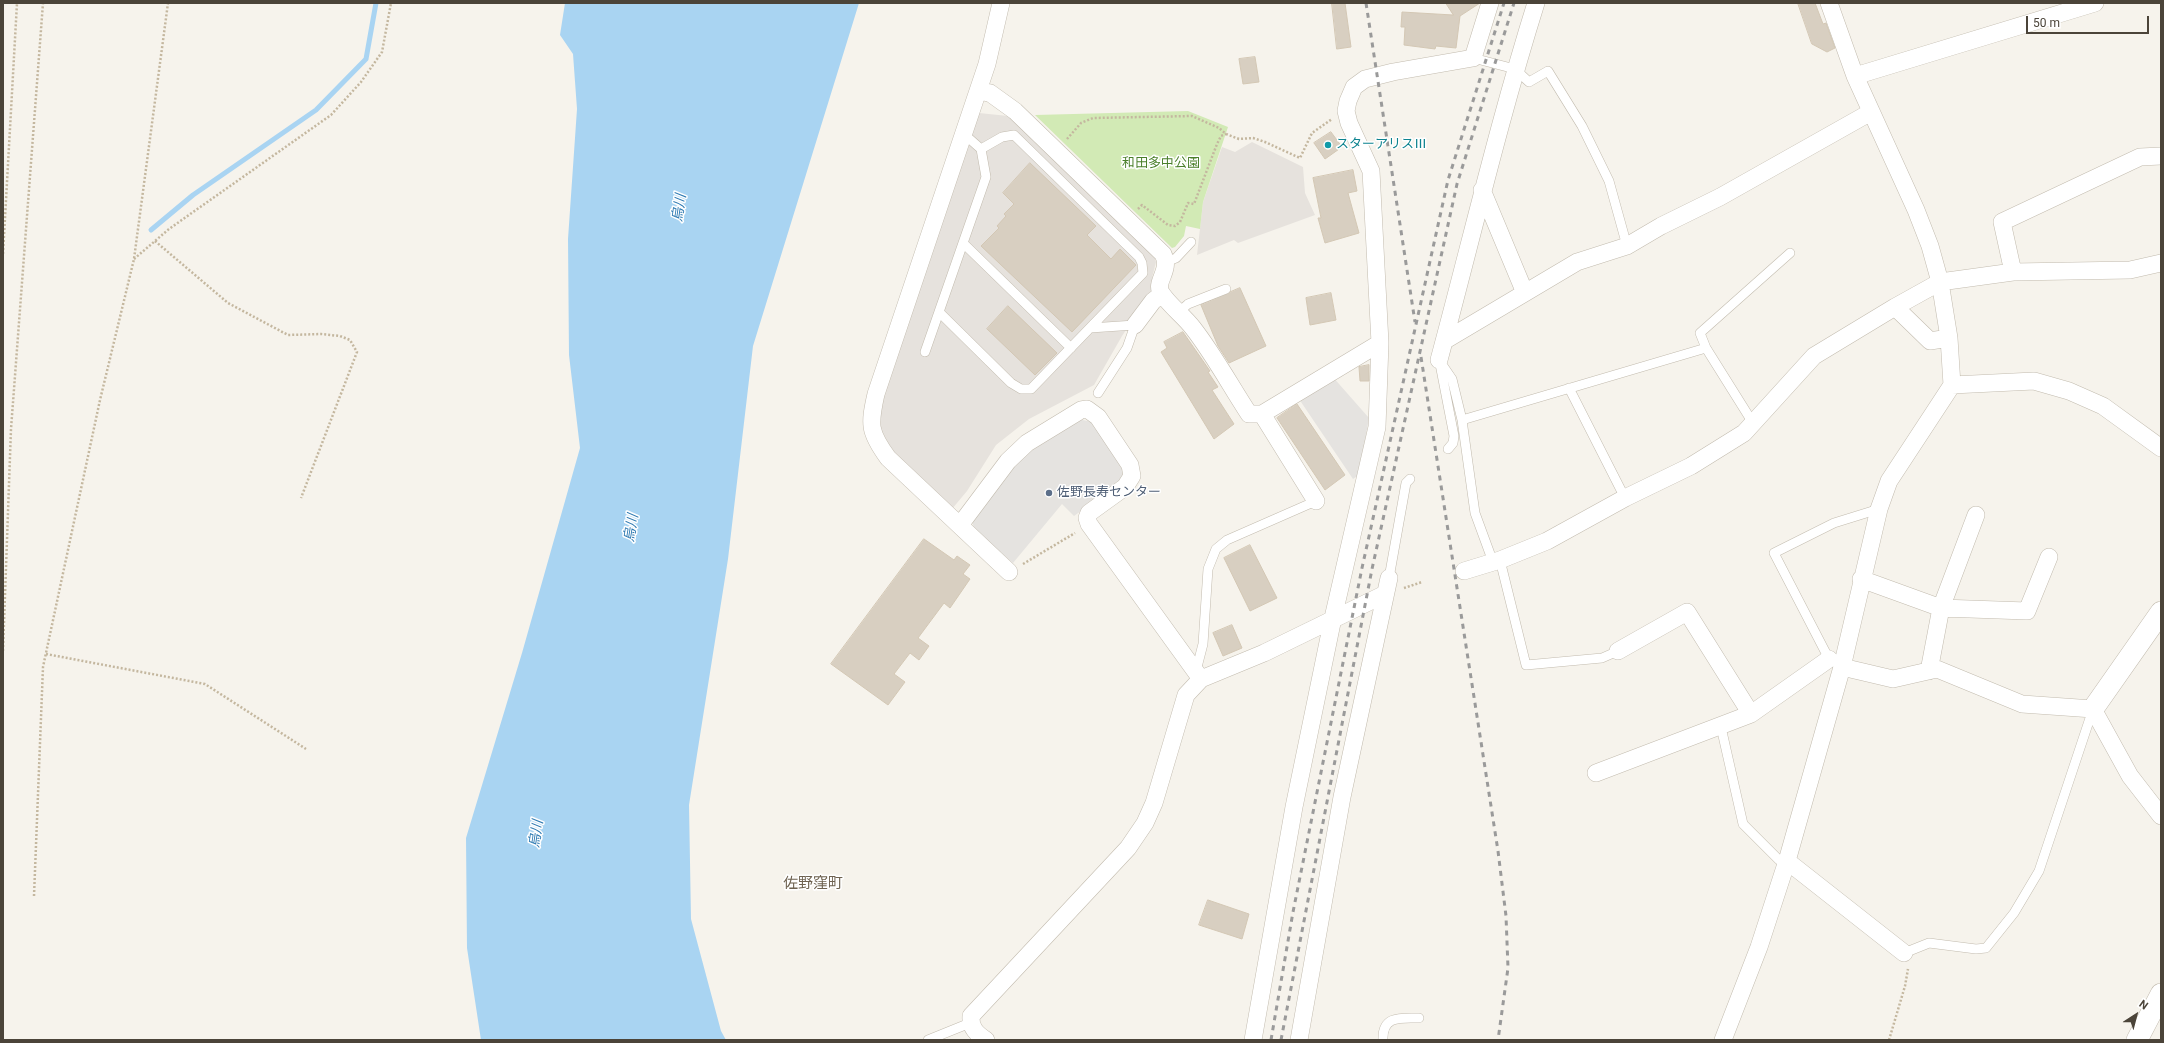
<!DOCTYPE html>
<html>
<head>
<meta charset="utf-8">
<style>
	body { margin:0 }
	#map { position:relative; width:2164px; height:1043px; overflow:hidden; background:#f6f3ec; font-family:Roboto,sans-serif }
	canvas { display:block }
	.frame { position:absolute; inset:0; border:4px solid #4b4439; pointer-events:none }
	.north { position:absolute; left:2116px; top:995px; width:40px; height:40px; -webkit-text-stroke:3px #fff; paint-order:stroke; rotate:36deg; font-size:11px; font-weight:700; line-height:16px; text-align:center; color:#4b4439 }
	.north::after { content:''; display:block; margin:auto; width:14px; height:18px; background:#4b4439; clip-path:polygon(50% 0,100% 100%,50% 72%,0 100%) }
	.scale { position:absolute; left:2026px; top:16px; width:123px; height:18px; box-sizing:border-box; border:2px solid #4b4439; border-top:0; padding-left:5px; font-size:12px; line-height:14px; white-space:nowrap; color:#4b4439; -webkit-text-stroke:3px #fff; paint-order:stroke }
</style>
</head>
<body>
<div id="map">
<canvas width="2164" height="1043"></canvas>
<div class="frame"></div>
<div class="north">N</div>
<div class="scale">50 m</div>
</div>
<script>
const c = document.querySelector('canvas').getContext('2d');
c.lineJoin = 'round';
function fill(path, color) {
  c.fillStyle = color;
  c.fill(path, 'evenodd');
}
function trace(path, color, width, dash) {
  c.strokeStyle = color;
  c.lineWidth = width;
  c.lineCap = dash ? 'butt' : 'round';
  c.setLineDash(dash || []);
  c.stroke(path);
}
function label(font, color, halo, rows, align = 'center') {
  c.font = font + ' Roboto,"Noto Sans JP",sans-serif';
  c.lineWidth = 3;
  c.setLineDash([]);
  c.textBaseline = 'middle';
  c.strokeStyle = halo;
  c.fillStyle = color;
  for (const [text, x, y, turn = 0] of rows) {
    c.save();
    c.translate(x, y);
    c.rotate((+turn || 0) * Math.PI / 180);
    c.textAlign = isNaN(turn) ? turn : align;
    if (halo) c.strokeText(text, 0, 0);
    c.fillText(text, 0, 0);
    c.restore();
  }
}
const industrial = new Path2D(`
	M979,113L1008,116L1154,255L1156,262L1152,278L1154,288L1122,336L1094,385L1029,419L996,445L967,491L952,509L888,449L879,428V404Z
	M1252,142L1303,167L1305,193L1315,215L1238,243L1234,240L1197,255L1203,202L1222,147L1235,152Z`);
const green = new Path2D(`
	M1188,111L1228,127L1203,202L1200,229L1186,226L1184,236L1175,247L1172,248L1035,115Z`);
const parking = new Path2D(`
	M1332,376L1369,418L1359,475L1353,479L1299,399Z
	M1077,419L1093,422L1124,466L1122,481L1074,516L1062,504L1013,563L974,529L972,520L1027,450Z`);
const water = new Path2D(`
	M565,3H859L753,346L728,559L689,805L691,919L721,1031L726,1040H481L467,948L466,838L522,653L580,448L569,355L568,239L577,109L573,54L560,35Z`);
const stream = new Path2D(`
	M151,230L193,195L316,110L366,59L376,3`);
const building = new Path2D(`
	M1332,3H1345L1351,47L1337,49Z
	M1446,3H1480L1460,16L1456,48L1436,46L1435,49L1404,45L1405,27H1401L1402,12L1453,15Z
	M1798,3H1815L1823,24L1826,23L1835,48L1827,52L1812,44Z
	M1255,57L1259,82L1243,84L1239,59Z
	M1331,132L1342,147L1325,159L1314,143Z
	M1030,163L1096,226L1087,235L1111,259L1120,249L1136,265L1072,332L981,246L999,228L997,226L1006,216L1004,214L1014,204L1003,193Z
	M1353,170L1357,191L1348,193L1359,233L1325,243L1318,218H1321L1313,178Z
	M1240,288L1266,346L1229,363L1218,346L1201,305Z
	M1331,293L1336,320L1310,325L1306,298Z
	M1008,306L1057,353L1035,375L987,329Z
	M1183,332L1210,371L1208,372L1218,387L1212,390L1234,424L1214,439L1161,352L1167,348L1164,342Z
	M1369,365V381H1360L1359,367Z
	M1297,404L1345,475L1325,490L1277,418Z
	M924,539L954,560L957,556L970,565L963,574L970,579L950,608L944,603L918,638L929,646L919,660L910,653L894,674L905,682L888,705L831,664Z
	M1250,545L1277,598L1250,611L1224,558Z
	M1232,625L1242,648L1223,656L1213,633Z
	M1208,900L1249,914L1242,939L1199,925Z`);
const path = new Path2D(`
	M1067,139L1081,123L1093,118L1192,116L1219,128L1226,134L1239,139L1253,138L1265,142L1300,158L1312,133L1332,119
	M1138,209L1142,205L1168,225L1175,226L1180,222L1188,203L1194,204L1217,144L1221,136L1226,134
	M155,241L228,303L288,335L321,334L340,336L350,340L357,352L301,498
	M3,254L17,3
	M134,259L169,229L331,115L361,82L382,52L391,3
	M1023,564L1075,533
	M1404,588L1422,582
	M3,651L11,429L43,3
	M46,654L205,684L306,749
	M34,896L43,667L100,400L134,259L168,3
	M1889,1040L1905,986L1908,969`);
const service = new Path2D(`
	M1473,58L1515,69L1529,82L1548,71L1582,126L1609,181L1627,246
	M963,243L1071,348
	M1167,262L1176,258L1191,242
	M939,312L1011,383L1021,389H1031L1143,273L1142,263L1139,257L1014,135L1002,137L981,149
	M1179,312L1188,304L1226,289
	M1090,328L1135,325L1127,348L1098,393
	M925,352L986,177L981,149L964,134
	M1439,360L1452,379L1462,420L1475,513L1493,562
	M1440,364L1454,436L1453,443L1448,449
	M1569,388L1625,498
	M1462,420L1706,348
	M1753,423L1706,348L1700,333L1790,253
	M1500,560L1526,665L1602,658L1618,651
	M1389,578L1406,483L1410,479
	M1832,661L1829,659L1774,553L1834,523L1879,509
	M1196,671L1203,644L1208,569L1216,549L1227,540L1316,501
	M1721,727L1743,824L1779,860L1787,861
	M1904,953L1929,943L1976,949L1986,948L2014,913L2039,871L2093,709
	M928,1040L970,1023
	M1383,1040C1382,1015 1401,1018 1419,1018`);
const minor = new Path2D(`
	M1001,3L987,64L876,394C869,425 869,432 888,458L1009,572
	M1855,76L2095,3
	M978,91L990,93L1015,111L1163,254C1172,271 1153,282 1162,294C1171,307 1184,316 1193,328C1214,355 1230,385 1249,414H1262L1380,343
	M1482,190L1525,293
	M2013,272L2002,222L2140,157L2161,156
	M1895,307L1930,341L1949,338
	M1135,325L1153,301L1162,294
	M1444,341L1577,262L1627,246L1661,226L1720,197L1871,112
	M1439,360C1471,241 1499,121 1536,3
	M1952,385L2034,381L2069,391L2103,406L2161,448
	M1262,414L1316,501
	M960,525L1008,461L1027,443L1081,410L1087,409L1098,417L1130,465L1132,476L1125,487L1089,513L1087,518L1089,524L1201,679
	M1464,571L1500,560L1547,541L1625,498L1691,466L1744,433L1814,356L1895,307L1940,282L2013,272L2130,270L2161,263
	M1861,579L1941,608L2027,611L2049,557
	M1618,651L1687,612L1751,714
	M1842,667L1893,679L1937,669L2022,704L2093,709L2130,776L2161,816
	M1929,671L1941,608L1976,515
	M1596,773L1751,714L1829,659
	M1787,861L1904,953
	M986,1040C977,1034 970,1028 971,1016L1128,848L1145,823L1154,803L1186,695L1201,679L1264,653L1385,594
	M1253,1040L1294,807L1333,618L1377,427L1380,343L1371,171L1349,123L1346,111L1348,101L1354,87L1365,79L1393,72L1473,58L1490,3
	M1299,1040L1342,797L1389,578
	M1723,1040L1759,947L1787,861L1842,667L1879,509L1889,481L1952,385L1949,338L1940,282L1930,246L1916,210L1855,76L1829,3`);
const tertiary = new Path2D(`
	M2093,709L2161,612
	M2137,1040L2161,994`);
const rail = new Path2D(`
	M1366,3L1415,322
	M1421,357L1498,851L1506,916L1508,968L1498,1040
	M1271,1040L1293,912L1362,568L1448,180L1504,3
	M1281,1040L1372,569L1457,184L1514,3`);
const markers = [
	[1328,145,4,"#0f9aa8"],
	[1049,493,4,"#5c6f8a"]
];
const cultureNames = [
	["スターアリスⅢ",1336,145]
];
const parkNames = [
	["和田多中公園",1161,164]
];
const serviceNames = [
	["佐野長寿センター",1057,493]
];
const waterNames = [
	["烏川",680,208,-82],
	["烏川",632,528,-81],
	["烏川",537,834,-82]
];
const quarterNames = [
	["佐野窪町",813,884]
];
fill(industrial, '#e6e2dd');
fill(green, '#d2eab5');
fill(parking, '#e5e3e0');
fill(water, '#a9d4f2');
trace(stream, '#a9d4f2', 5);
fill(building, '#d8cfc1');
trace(building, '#d3c7b4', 1);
trace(service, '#c2bbae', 10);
trace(minor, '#c2bbae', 18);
trace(tertiary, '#c2bbae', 22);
trace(path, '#c4b79f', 2.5, [2, 2]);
trace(service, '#fff', 9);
trace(minor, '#fff', 17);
trace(tertiary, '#fff', 21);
trace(rail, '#9a9a9a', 3, [5, 5]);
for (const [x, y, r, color] of markers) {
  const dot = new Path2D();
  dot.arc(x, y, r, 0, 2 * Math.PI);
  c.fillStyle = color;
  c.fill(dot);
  trace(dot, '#fff', 1.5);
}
label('13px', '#0d838f', '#fff', cultureNames, 'left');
label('13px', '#4a7f2a', '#fff', parkNames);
label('13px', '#4e5e75', '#fff', serviceNames, 'left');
label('italic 14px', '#2e7ab2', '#fff', waterNames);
label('15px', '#6e6250', '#fff', quarterNames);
</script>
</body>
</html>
